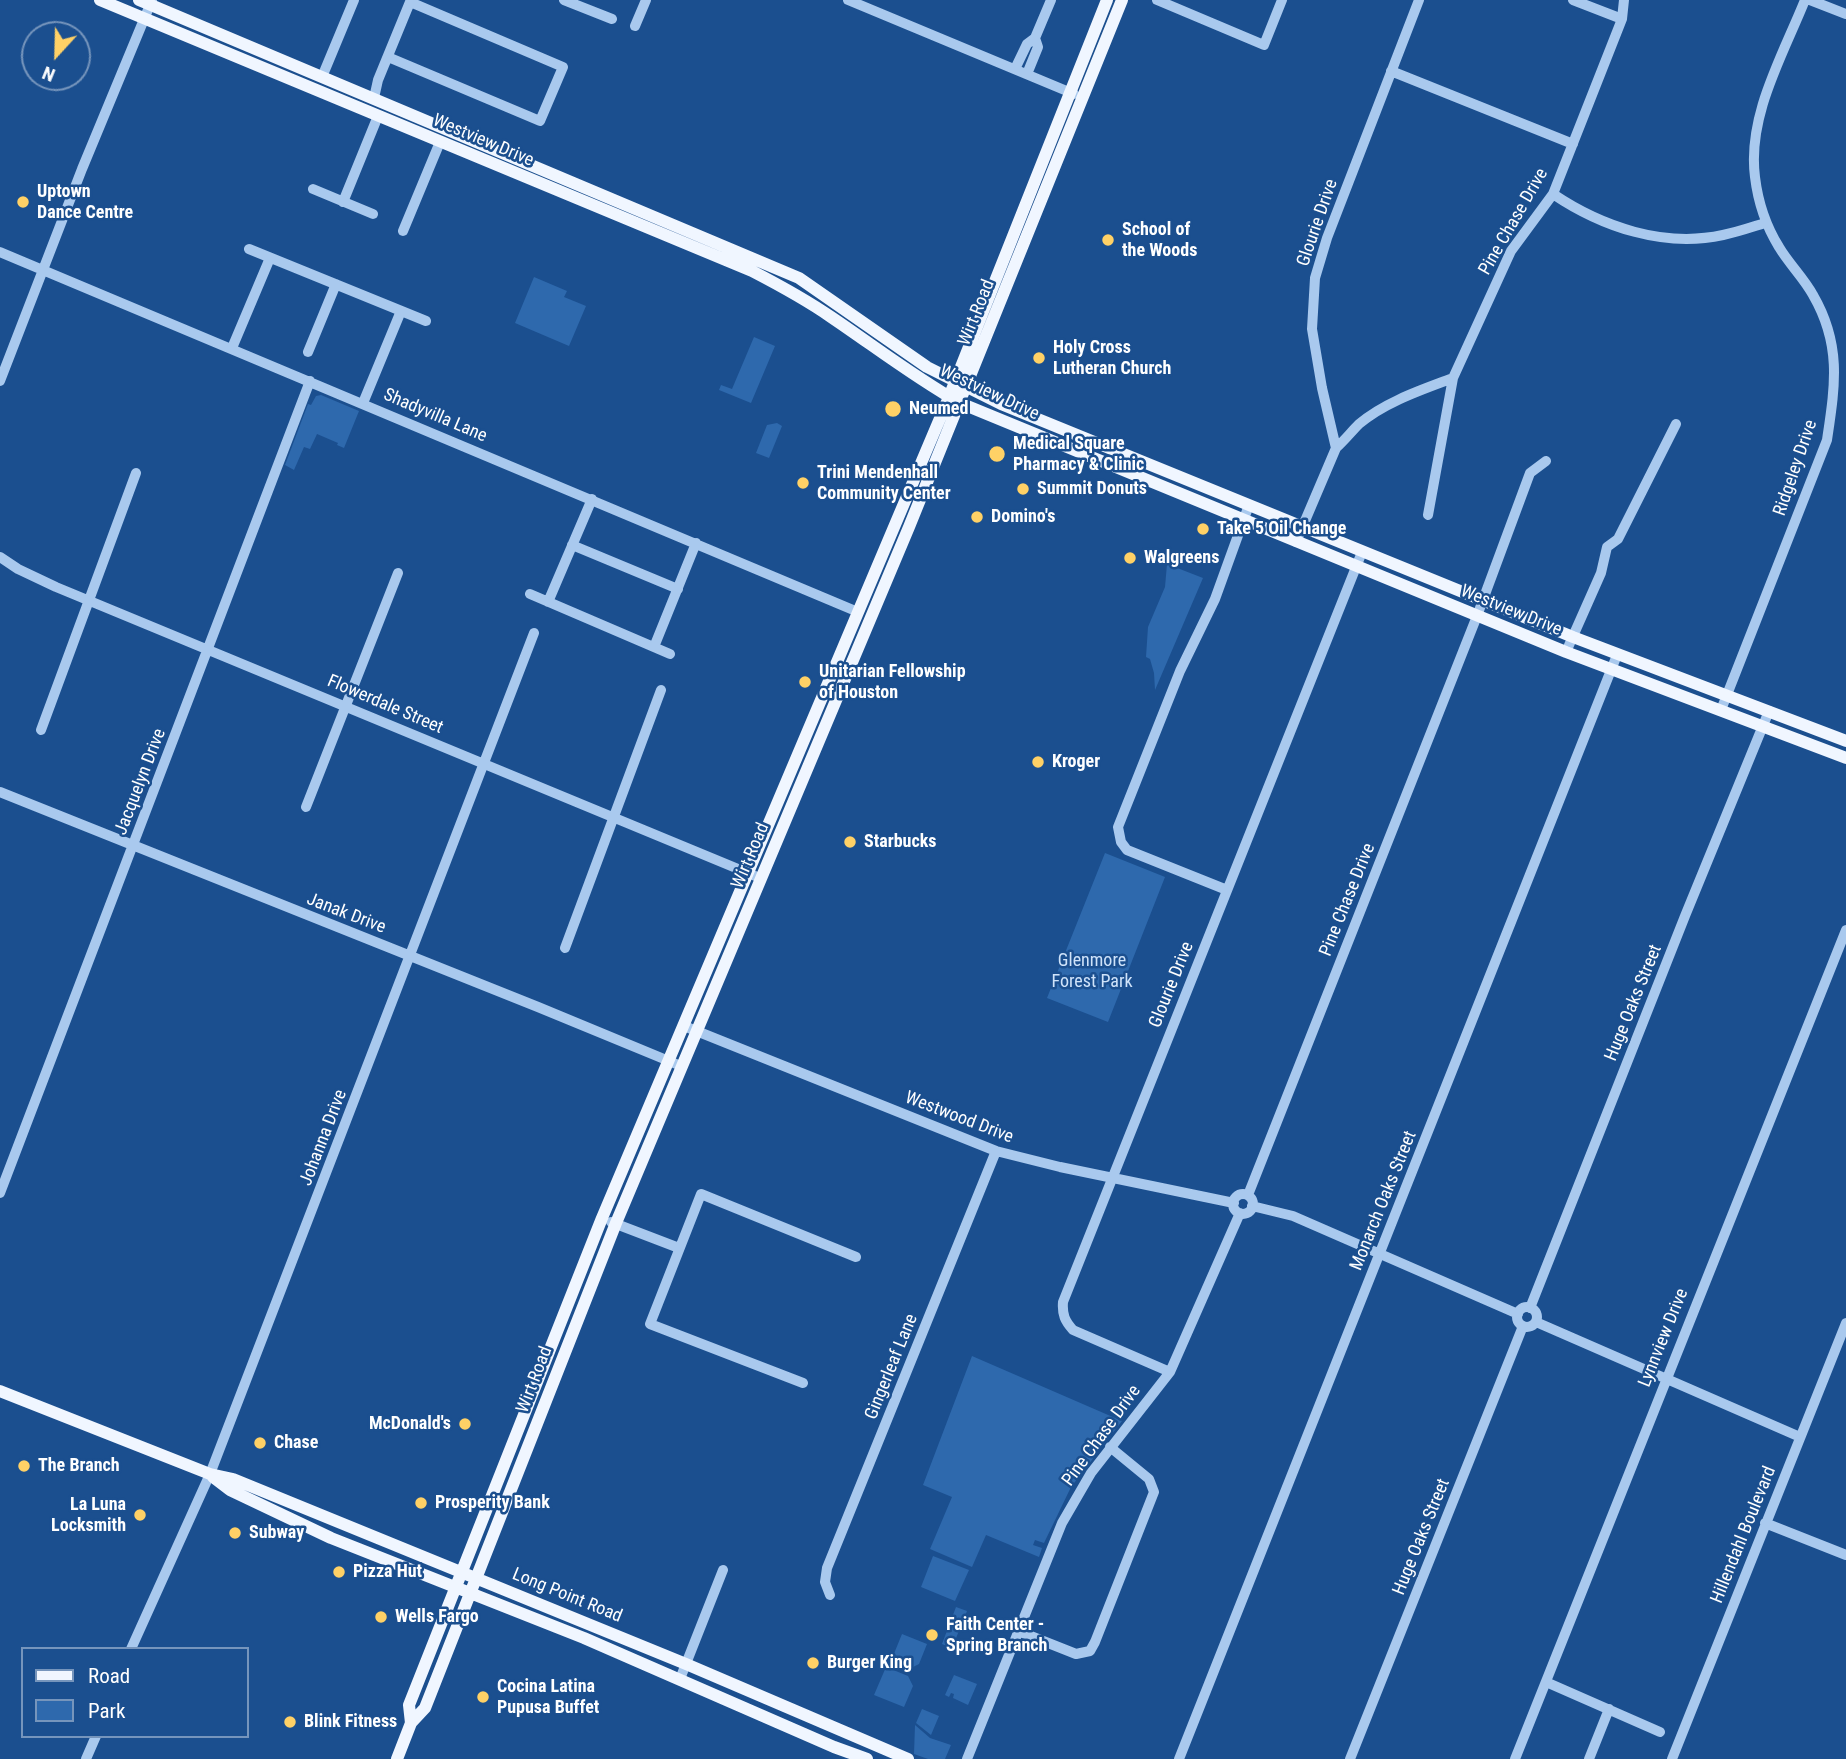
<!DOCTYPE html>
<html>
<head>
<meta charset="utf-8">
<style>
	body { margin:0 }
	#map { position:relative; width:1846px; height:1759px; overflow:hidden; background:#1b4f8f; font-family:"Roboto Condensed",sans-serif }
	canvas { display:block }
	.legend { position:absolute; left:21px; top:1647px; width:228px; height:91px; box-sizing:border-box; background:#1b4f8f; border:2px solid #7695bc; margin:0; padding:9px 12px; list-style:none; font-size:21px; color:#fff }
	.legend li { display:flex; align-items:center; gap:14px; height:35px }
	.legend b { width:35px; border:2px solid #7695bc }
	.north { position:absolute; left:21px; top:21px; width:70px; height:70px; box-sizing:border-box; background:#1b4f8f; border:2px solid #7695bc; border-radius:50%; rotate:202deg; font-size:19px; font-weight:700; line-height:28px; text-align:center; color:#fff }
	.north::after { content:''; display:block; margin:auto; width:24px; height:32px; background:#ffd166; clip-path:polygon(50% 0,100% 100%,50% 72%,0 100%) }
</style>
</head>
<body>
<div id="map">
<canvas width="1846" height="1759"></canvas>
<ul class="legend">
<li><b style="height:9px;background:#f0f6ff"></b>Road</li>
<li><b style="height:19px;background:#2e69ad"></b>Park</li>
</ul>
<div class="north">N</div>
</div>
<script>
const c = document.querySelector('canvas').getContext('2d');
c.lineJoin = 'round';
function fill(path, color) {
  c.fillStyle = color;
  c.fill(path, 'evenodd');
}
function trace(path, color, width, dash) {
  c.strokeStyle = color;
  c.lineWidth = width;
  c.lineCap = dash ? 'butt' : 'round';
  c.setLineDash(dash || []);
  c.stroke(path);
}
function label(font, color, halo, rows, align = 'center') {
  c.font = font + ' "Roboto Condensed",sans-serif';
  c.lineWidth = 5;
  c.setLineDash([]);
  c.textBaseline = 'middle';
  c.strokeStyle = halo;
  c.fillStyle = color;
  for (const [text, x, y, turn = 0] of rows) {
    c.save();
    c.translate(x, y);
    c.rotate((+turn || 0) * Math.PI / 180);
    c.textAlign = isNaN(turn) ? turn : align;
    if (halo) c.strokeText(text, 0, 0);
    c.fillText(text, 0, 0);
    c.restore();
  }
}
const green = new Path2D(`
	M534,277L567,291L564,297L586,306L569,346L515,323Z
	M754,337L775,346L751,403L719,390L721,385L732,389Z
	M321,395L359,411L344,448L337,445L338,443L317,434L310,449L304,447L294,470L285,465L308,404L311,405L316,396Z
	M777,423L782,426L769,458L756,453L767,425Z
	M1167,564L1203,578L1155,690L1154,673L1150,659L1146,657L1148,627L1165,587Z
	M1105,853L1165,877L1108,1022L1047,998Z
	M972,1356L1122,1421L1071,1487L1044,1543L1035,1540L1033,1545L1042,1548L1039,1557L986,1535L972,1567L930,1549L952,1497L923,1485Z
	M933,1556L969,1570L955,1601L921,1587Z
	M956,1607L967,1611L952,1648L942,1644Z
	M902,1634L927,1644L919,1664L905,1671L878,1659L879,1656L891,1661Z
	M886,1667L908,1676L913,1686L904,1707L874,1695Z
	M954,1675L977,1684L968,1705L953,1698L954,1694L951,1693L949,1697L945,1695Z
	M922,1709L939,1716L931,1735L916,1723Z
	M915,1725L930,1738L951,1745L945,1759H928L914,1754Z`);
const minor = new Path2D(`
	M564,0L612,19
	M848,0L1074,94
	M1157,0L1264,45L1282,0
	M1573,0L1622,19
	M1810,0L1846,14
	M635,26L646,0
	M1015,69L1027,44L1035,38
	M1391,71L1573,144
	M1027,74L1038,47L1035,38L1051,0
	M322,77L354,0
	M374,98L378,80L410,2L563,67L540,121L388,57
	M313,189L373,214
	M1553,194C1602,227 1664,248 1723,235C1738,232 1752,227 1765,223
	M343,202L378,116
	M403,231L440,142
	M249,249L426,321
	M0,252L858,612
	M232,348L270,258
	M308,352L336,284
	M0,381L82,169L152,0
	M363,403L401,311
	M1336,448C1344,441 1351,432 1359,424C1385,402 1421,390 1453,378
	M1428,515L1453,378L1511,251L1553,194L1622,19L1624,0
	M1296,542L1336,448L1322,388L1312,329L1315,278L1327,238L1419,0
	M572,545L678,589
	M0,557L18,569L56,587L760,878
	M530,594L670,654
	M548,602L592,499
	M654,647L696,543
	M1566,652L1601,573L1607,547L1618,539L1676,424
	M1721,710L1827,440C1835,386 1842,345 1813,295C1804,278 1789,264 1779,247C1766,226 1758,202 1755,177C1747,116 1783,55 1805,0
	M41,730L136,473
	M0,792L538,1007L681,1066
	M306,807L398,573
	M1227,890L1127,850L1121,842L1118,827L1180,671L1215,599L1249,505
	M565,948L661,690
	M684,1026L996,1151L1060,1167L1234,1203
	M0,1193L310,381
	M1233 1204a10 10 0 1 1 20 0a10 10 0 1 1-20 0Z
	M1248,1195L1477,616L1530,473L1546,461
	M1252,1206L1293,1216L1518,1314
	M611,1222L679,1248
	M1517 1317a10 10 0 1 1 20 0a10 10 0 1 1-20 0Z
	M1530,1308L1685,916L1769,711
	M1536,1322L1800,1437
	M1170,1372L1073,1330C1065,1321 1062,1315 1063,1302L1362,552
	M803,1383L650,1324L701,1194L856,1257
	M1765,1523L1846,1555
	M830,1595L825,1582L827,1568L996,1151
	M1018,1631L1076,1654L1090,1651L1095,1642L1154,1492L1149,1479L1110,1447
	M131,1649L210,1474L534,633
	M680,1679L723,1570
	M1546,1682L1660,1732
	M86,1759L96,1736
	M967,1759L1062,1523L1091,1473L1170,1372L1240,1213
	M1179,1759L1617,655
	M1350,1759L1523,1326
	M1515,1759L1846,930
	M1589,1759L1609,1709
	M1672,1759L1846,1323`);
const major = new Path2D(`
	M100,0L752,271C779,285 805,299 831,317C874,346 914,377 960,403L1566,652L1846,758
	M139,0L799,278L927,367L1001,404L1573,637L1846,741
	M0,1391L210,1474L233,1479L686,1664L908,1759
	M213,1477L230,1490L331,1538L584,1638L834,1747L867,1759
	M411,1723L409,1705L602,1218L949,397L1107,0
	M397,1759L411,1723L425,1708L616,1223L909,527L1122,0`);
const markers = [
	[23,202,7,"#ffd166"],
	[1108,240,7,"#ffd166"],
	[1039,358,7,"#ffd166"],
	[893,409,9,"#ffd166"],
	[997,454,9,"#ffd166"],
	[803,483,7,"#ffd166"],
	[1023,489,7,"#ffd166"],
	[977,517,7,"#ffd166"],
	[1203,529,7,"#ffd166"],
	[1130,558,7,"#ffd166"],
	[805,682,7,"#ffd166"],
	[1038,762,7,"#ffd166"],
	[850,842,7,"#ffd166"],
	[465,1424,7,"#ffd166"],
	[260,1443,7,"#ffd166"],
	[24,1466,7,"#ffd166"],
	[421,1503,7,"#ffd166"],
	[140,1515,7,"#ffd166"],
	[235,1533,7,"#ffd166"],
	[339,1572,7,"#ffd166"],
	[381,1617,7,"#ffd166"],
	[932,1635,7,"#ffd166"],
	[813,1663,7,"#ffd166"],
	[483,1697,7,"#ffd166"],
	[290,1722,7,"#ffd166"]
];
const streetNames = [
	["Westview Drive",483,141,23],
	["Pine Chase Drive",1514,222,-60],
	["Glourie Drive",1318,223,-71],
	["Wirt Road",977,313,-68],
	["Westview Drive",989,393,25],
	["Shadyvilla Lane",435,416,23],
	["Ridgeley Drive",1796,468,-71],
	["Westview Drive",1511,611,22],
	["Flowerdale Street",385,705,23],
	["Jacquelyn Drive",141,782,-69],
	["Wirt Road",751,856,-67],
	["Pine Chase Drive",1348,900,-68],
	["Janak Drive",346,914,21],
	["Glourie Drive",1172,985,-68],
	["Huge Oaks Street",1634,1003,-68],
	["Westwood Drive",959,1118,21],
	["Johanna Drive",324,1138,-69],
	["Monarch Oaks Street",1384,1201,-68],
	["Lynnview Drive",1664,1338,-68],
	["Gingerleaf Lane",892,1367,-68],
	["Wirt Road",535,1380,-69],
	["Pine Chase Drive",1102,1436,-54],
	["Hillendahl Boulevard",1744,1535,-68],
	["Huge Oaks Street",1422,1537,-68],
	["Long Point Road",567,1596,22]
];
const poiNames = [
	["Uptown",37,192],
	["Dance Centre",37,213],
	["School of",1122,230],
	["the Woods",1122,251],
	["Holy Cross",1053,348],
	["Lutheran Church",1053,369],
	["Neumed",909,409],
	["Medical Square",1013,444],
	["Pharmacy & Clinic",1013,465],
	["Trini Mendenhall",817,473],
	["Community Center",817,494],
	["Summit Donuts",1037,489],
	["Domino's",991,517],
	["Take 5 Oil Change",1217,529],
	["Walgreens",1144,558],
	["Unitarian Fellowship",819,672],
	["of Houston",819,693],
	["Kroger",1052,762],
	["Starbucks",864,842],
	["McDonald's",451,1424,"right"],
	["Chase",274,1443],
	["The Branch",38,1466],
	["Prosperity Bank",435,1503],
	["La Luna",126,1505,"right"],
	["Locksmith",126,1526,"right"],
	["Subway",249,1533],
	["Pizza Hut",353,1572],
	["Wells Fargo",395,1617],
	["Faith Center -",946,1625],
	["Spring Branch",946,1646],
	["Burger King",827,1663],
	["Cocina Latina",497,1687],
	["Pupusa Buffet",497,1708],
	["Blink Fitness",304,1722]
];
const parkNames = [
	["Glenmore",1092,961],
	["Forest Park",1092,982]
];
fill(green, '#2e69ad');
trace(minor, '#a9c9ee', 10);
trace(major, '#f0f6ff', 12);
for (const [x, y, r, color] of markers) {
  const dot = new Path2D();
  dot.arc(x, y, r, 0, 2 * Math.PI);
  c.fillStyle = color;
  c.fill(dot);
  trace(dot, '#1b4f8f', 2.5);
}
label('18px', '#fff', '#1b4f8f', streetNames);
label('bold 18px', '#fff', '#1b4f8f', poiNames, 'left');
label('18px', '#cfe3fa', '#1b4f8f', parkNames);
</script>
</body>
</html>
